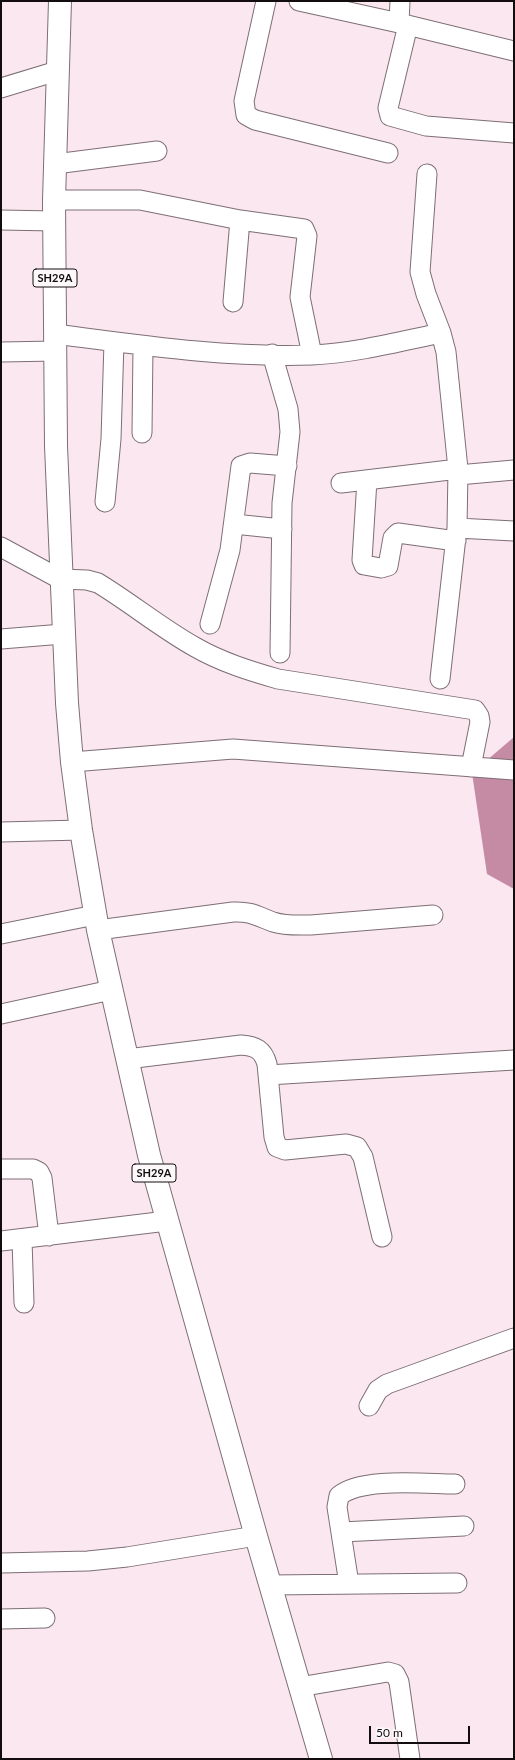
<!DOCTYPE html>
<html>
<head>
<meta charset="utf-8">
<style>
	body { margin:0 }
	#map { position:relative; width:515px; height:1760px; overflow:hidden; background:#fae7ef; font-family:Lato,sans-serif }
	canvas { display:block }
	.frame { position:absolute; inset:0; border:2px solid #120c0e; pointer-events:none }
	.scale { position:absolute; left:369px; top:1726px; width:101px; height:18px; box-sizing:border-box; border:2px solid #120c0e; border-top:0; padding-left:5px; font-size:12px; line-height:14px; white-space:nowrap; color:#120c0e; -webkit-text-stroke:3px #fdf9fa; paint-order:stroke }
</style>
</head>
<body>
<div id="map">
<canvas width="515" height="1760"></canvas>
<div class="frame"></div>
<div class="scale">50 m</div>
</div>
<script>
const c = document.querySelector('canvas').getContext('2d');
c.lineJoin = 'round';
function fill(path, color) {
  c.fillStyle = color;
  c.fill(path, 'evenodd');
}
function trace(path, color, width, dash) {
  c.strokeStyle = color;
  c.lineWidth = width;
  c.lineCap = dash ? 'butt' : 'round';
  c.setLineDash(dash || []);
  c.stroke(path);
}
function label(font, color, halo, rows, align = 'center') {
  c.font = font + ' Lato,sans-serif';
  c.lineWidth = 3;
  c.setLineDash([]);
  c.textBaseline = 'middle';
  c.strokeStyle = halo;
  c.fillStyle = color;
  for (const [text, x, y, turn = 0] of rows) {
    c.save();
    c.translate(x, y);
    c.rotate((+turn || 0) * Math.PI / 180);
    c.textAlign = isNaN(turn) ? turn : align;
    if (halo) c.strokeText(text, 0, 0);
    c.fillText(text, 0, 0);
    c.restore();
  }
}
const water = new Path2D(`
	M514,737V889L487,874L472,773Z`);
const minor = new Path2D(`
	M266,1L244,101L246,115L255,120L388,153
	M299,1L399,23L514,51
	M399,23L400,1
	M408,25L388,108L390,116L426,126L514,133
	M1,88L57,71
	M55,164L157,151
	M427,174L420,272L426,294L441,333L446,352L458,469L457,528L440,679
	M54,200H140L240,220L304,229L307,236L300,297L312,355
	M1,220L54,221
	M233,302L240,220
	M55,334C140,345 225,358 312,355C355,353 398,342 441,333
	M1,352L56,351
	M272,354L288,409L290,432L282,503L280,653
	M142,433L143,346
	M458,475L514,470
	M367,480L362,560L364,565L381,568L388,566L393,538L398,533L456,541
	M341,483L458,469
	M105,502L111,439L114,342
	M234,524L282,529
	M457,528L514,531
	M1,547L60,579L87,580L98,583C131,603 161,628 195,647C221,662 250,671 278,679L475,710L479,716L480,722L471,767
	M210,624L230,550L241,466L250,463L287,466
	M1,639L63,634
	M72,762L233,749L514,770
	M1,832L81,830
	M98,930L233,912C250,911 257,916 273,922C285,926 298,925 311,925L433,915
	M1,934L95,915
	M1,1014L111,990
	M127,1059L241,1045C256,1046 263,1050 267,1064L274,1137L277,1147L285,1150L346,1144L357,1147L363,1157L382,1237
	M268,1075L514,1060
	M1,1169H33L39,1172L42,1178L49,1236
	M22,1239L24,1303
	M1,1241L167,1221
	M369,1406L378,1390L387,1384L514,1338
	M341,1532L464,1526
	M1,1563L88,1561L127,1557L256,1536
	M349,1584L337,1507L339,1496C361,1477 426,1484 455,1484
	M270,1585L457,1583
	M1,1619L45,1618
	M299,1687L388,1672L395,1674L399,1682L410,1759`);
const major = new Path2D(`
	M60,1L54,200L56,446L67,703L72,762L81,830L98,930L149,1155L256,1536L321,1759`);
const shields = [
	[55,278,44],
	[154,1173,44]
];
const shieldNames = [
	["SH29A",55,278],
	["SH29A",154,1173]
];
fill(water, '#c58ba5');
trace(minor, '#7e6e75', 21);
trace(major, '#7e6e75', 24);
trace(minor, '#fff', 19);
trace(major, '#fff', 22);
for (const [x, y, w] of shields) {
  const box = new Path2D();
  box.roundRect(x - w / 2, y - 9, w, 18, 3);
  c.fillStyle = '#fdf9fa';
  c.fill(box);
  trace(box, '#120c0e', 1);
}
label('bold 11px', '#120c0e', null, shieldNames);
</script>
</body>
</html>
